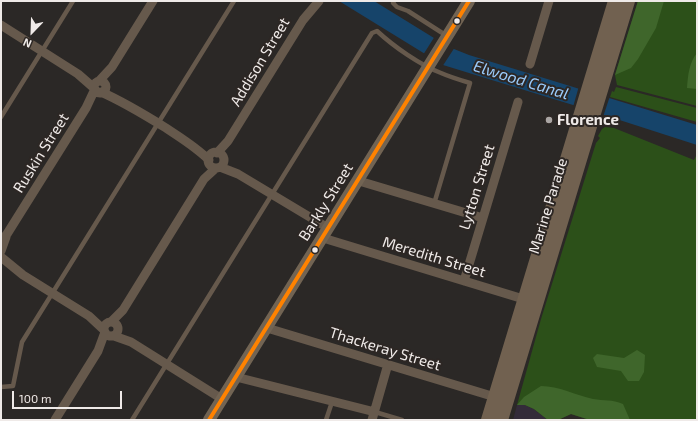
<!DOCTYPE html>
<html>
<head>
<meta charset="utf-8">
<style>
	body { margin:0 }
	#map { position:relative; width:698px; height:421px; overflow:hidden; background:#2b2826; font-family:"Exo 2",sans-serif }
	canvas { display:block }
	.frame { position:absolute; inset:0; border:2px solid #efeae8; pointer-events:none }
	.north { position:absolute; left:12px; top:12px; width:40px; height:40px; -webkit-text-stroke:3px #2d2724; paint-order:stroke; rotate:203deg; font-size:11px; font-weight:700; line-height:16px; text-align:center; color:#efeae8 }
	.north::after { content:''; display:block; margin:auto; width:14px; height:18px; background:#efeae8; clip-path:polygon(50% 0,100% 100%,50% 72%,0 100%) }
	.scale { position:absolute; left:12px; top:391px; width:110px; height:18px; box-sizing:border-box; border:2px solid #efeae8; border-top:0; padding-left:5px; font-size:12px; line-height:14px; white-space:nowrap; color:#efeae8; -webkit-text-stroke:3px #2d2724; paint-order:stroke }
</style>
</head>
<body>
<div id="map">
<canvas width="698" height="421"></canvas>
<div class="frame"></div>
<div class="north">N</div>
<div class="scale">100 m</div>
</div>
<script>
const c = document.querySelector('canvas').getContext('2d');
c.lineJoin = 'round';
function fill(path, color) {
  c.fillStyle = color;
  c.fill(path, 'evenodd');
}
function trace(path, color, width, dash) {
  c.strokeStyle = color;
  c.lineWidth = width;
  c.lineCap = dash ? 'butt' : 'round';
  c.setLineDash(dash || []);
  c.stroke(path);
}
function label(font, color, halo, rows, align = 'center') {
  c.font = font + ' "Exo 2",sans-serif';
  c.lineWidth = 4;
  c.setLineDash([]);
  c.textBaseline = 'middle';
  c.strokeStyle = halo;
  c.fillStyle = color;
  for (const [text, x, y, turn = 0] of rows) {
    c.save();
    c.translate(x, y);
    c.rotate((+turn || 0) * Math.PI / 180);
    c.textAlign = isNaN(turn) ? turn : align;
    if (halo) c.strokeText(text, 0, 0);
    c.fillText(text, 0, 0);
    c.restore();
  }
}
const commercial = new Path2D(`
	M517,405H525L534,409L548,420H513Z`);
const green = new Path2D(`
	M638,1H697V106L617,85L615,75Z
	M616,87L697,108V122L610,97L612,91L614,92Z
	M605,127L614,128L694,160L697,154V420H590L571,414L558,420H548L534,409L525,405H517L541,319L596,143L600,138L598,136L602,129Z`);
const forest = new Path2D(`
	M638,1H664L656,28L638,59L631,68L615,75Z
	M697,53V89L687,88C688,75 689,63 697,53Z
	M637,350L645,355L644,372L639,381H628L621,371L597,367L593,358L597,354L624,358Z
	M541,386C559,386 575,395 593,399C604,401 612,399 623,404L630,420H590L571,414L558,420H548L534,409L525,405H517L524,397Z`);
const water = new Path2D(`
	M339,1H374L434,38L454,49L469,55L697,125V145L573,105L443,65Z`);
const pier = new Path2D(`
	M435,36L455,47L442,67L423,55Z
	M579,86L610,96L603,117L573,107Z`);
const service = new Path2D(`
	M394,1L393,3L397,7L408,11L447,36
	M1,117L73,1
	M1,387L13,386L22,342L234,1
	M375,412L402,420
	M132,420L372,33L377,31C393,46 420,65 441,73C450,77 460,80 470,83L434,204
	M326,420L332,402`);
const minor = new Path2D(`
	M1,25L78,74L94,88
	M530,64L549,1
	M99,81L112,67L153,1
	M94 87a6 6 0 1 1 12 0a6 6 0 1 1-12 0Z
	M101,92C124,102 145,115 166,128C181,138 196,147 209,160
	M208 160a8 8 0 1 1 16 0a8 8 0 1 1-16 0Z
	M217,153L228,141L303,20L319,1
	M220,167L238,174L328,228
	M359,181L483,218
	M323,238L530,301
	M1,241L7,234L86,108L95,89
	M1,251L6,237
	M1,257L23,275L89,316L104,330
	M464,281L518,102
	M111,322L123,310L204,179L216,168
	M104 329a7 7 0 1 1 14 0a7 7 0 1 1-14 0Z
	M267,328L495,397
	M114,336L131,342L222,399
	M236,377L375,412
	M55,420L98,351L105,332
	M372,420L388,364`);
const secondary = new Path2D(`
	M209,420L469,1`);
const primary = new Path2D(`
	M488,420L615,1
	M501,420L628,1`);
const bus1 = new Path2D(`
	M209,420L469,1`);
const markers = [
	[457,21,3.5,"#efeae8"],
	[549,120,4,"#aaa6a4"],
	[315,250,3.5,"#efeae8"]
];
const streetNames = [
	["Addison Street",260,62,-59],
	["Ruskin Street",41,153,-58],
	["Lytton Street",477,187,-73],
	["Barkly Street",326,202,-58],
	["Marine Parade",548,206,-73],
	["Meredith Street",434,257,17],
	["Thackeray Street",385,349,17]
];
const poiNames = [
	["Florence",557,120]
];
const waterNames = [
	["Elwood Canal",521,80,17]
];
fill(commercial, '#332b39');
fill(green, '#2c5019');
fill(forest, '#3f662b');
fill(water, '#16446a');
fill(pier, '#2b2826');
trace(service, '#66594c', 4.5);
trace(minor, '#66594c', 9);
trace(secondary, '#726453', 12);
trace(primary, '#716150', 14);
trace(bus1, '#ff8200', 4);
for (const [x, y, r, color] of markers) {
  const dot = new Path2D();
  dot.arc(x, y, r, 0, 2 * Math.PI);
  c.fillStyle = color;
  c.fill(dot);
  trace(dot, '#2d2724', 1.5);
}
label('15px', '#efeae8', '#2d2724', streetNames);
label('bold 15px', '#efeae8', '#2d2724', poiNames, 'left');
label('italic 16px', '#9acbfb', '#2d2724', waterNames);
</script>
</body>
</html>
